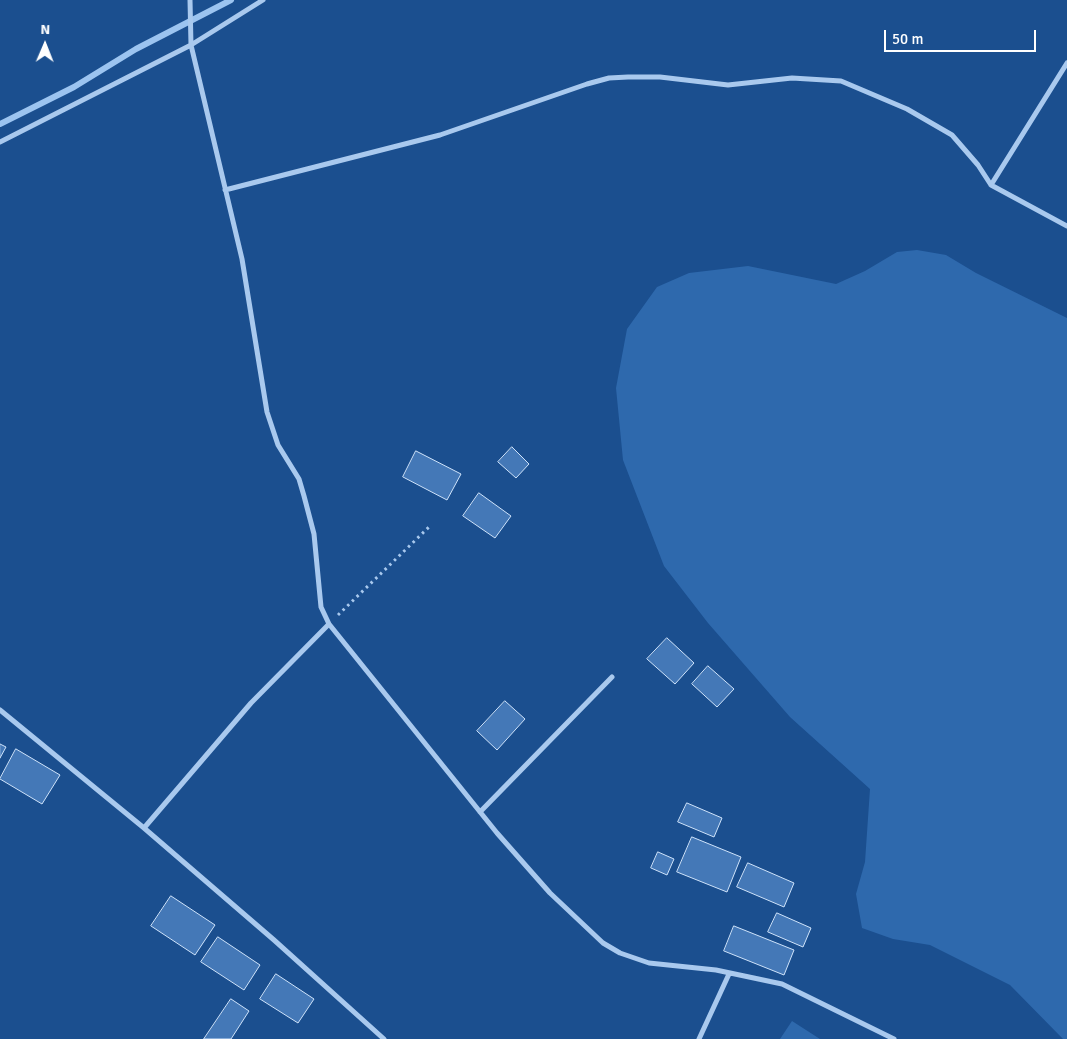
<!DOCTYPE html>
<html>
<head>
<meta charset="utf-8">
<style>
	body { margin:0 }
	#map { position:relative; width:1067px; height:1039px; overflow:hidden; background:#1b4f8f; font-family:Signika,sans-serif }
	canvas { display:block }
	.north { position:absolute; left:20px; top:20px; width:50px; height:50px; -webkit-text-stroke:4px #1b4f8f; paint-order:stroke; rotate:1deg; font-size:14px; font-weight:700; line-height:20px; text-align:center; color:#fff }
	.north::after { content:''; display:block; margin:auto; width:18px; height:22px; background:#fff; clip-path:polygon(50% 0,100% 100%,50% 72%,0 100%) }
	.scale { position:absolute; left:884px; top:30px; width:152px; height:22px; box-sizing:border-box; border:2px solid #fff; border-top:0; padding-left:6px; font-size:15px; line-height:18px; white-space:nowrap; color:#fff; -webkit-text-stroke:4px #1b4f8f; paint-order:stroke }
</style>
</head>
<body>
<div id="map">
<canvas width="1067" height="1039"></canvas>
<div class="north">N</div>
<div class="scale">50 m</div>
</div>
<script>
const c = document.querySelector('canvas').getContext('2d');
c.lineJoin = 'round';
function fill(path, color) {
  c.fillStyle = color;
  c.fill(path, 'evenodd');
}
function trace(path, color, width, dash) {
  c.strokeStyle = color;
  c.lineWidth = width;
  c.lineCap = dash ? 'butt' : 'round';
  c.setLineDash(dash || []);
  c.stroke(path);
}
const green = new Path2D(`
	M917,250L946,255L976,273L1067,318V1039H1063L1010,985L930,945L893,939L862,928L856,894L865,862L870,789L790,717L708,623L664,566L623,460L616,388L627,329L657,287L689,273L748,266L836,284L865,271L897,252Z
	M792,1021L820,1039H780Z`);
const stream = new Path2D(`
	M0,124L74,87L136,49L231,0`);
const building = new Path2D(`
	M512,447L529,464L516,478L498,462Z
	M416,451L461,474L447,500L403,477Z
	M479,493L511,516L495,538L463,516Z
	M667,638L694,663L675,684L647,659Z
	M708,666L734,689L717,707L692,684Z
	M505,701L525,719L497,750L477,731Z
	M0,744L6,747L0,758Z
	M16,749L60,775L42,804L0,779Z
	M687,803L722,818L714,837L678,822Z
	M692,837L741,857L727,892L677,872Z
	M658,852L674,859L667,875L651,868Z
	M748,863L794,883L784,907L737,887Z
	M171,896L215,925L195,955L151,926Z
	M777,913L811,928L803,947L768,932Z
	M734,926L794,950L784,975L724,951Z
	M218,937L260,965L244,990L201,962Z
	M276,974L314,999L298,1023L260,999Z
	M231,999L249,1011L231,1039H204Z`);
const path = new Path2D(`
	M338,615L429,527`);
const street = new Path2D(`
	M190,0L191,45L242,259L267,412L278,445L299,479L304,496L314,534L321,607L329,624L497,833L550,893L603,943L620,953L649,963L716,970L782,984L894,1039
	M0,142L191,45L263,0
	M991,185L1067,63
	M225,190L440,135L587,84L609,78L628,77H660L728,85L792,78L841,81L907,109L952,135L978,165L991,185L1067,226
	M0,710L144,828L274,940L384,1039
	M480,812L612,677
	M144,828L251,703L329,624
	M699,1039L729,974`);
fill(green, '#2e69ad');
trace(stream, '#9cc4f0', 6);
fill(building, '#4478b7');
trace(building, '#cfe3fa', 1);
trace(path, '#a9c9ee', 3, [2.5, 4]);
trace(street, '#a9c9ee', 5);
</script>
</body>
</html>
